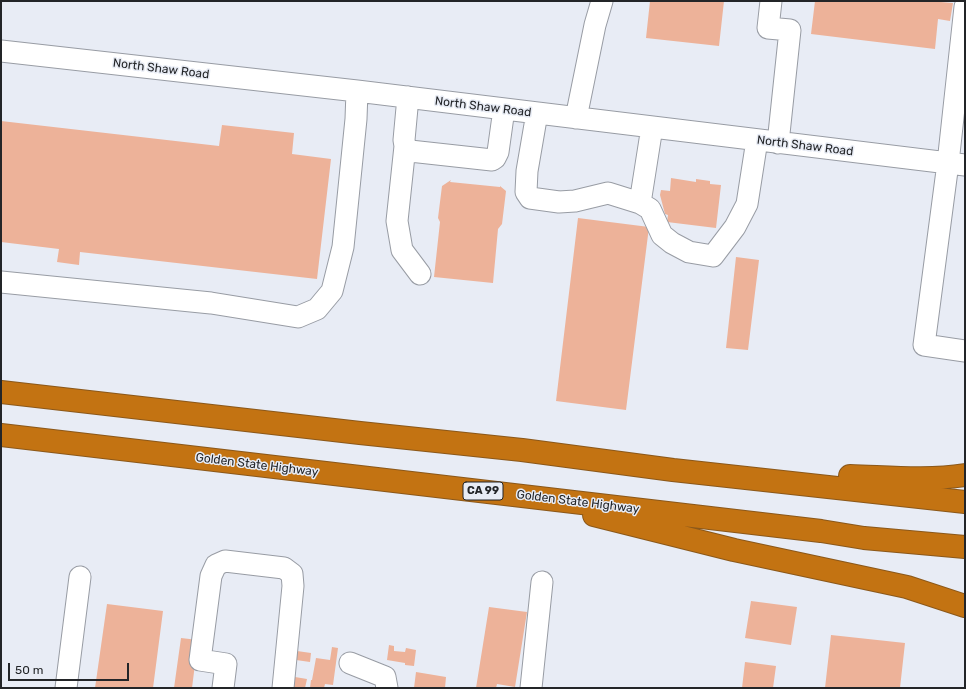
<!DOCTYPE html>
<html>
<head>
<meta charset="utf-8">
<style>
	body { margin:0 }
	#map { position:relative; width:966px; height:689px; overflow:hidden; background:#e8ecf5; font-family:Rubik,sans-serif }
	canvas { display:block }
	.frame { position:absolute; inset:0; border:2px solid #232528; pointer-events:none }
	.scale { position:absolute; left:8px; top:663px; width:121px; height:18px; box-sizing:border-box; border:2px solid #232528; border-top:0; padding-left:5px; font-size:12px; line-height:14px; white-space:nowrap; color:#232528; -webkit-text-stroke:3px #e8ecf5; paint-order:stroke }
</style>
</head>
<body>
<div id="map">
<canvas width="966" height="689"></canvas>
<div class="frame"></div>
<div class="scale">50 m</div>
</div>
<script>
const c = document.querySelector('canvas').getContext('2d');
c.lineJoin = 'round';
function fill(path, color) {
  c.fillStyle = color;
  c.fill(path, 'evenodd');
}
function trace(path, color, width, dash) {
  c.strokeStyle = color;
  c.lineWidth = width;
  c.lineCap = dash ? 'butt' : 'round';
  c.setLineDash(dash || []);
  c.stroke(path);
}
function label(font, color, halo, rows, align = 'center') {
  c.font = font + ' Rubik,sans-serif';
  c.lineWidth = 3;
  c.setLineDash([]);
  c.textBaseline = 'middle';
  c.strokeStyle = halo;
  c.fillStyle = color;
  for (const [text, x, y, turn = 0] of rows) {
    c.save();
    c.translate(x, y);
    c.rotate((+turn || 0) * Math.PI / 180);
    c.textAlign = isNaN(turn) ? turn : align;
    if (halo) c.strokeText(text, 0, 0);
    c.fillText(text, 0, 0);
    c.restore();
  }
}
const building = new Path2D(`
	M650,1H724L719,46L646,38Z
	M815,1H941V2L953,3L950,21L938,19L935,49L811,34Z
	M1,121L219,146L222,125L294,133L292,154L331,159L317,279L80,252L79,265L57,262L59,249L1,242Z
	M671,178L696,182V179L710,181V184L721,185L716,228L667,222L668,215L665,214L660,195L661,190L670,191Z
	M451,180L450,182L500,187V186L506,191L502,224L498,229L493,283L434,277L440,222L438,218L442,186Z
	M578,218L649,227L626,410L556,401Z
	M736,257L759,260L748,350L726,348Z
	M751,601L797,607L791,645L745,638Z
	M107,604L163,611L153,688H95Z
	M489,607L527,612L515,687L497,684L496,688H476Z
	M831,635L905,643L900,688H825Z
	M181,638L198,640L192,688H174Z
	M389,645L394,646V651L405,652L406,648L416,650L414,666L405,665V663L387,660Z
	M332,647L338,648L333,685L325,684L324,688H310L311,680H312L316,658L330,660Z
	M297,651L311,653L310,662L296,660Z
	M745,662L776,666L773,688H742Z
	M416,672L446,677L445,688H414Z
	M289,676L307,679L305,688H287Z`);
const minor = new Path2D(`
	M771,1L768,28L790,30L778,143
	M965,7L948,163L924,345L965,351
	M1,51L357,91L965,165
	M408,97L404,140L405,146L410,151L492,160L495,158L498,152L504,109
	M537,113L527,171L526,192L530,198L559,202L575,201L608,193L640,203L650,209L662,235L672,243L689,252L713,256L735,227L747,204L757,140
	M576,118L595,25L602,1
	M405,146L397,221L402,250L420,274
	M640,203L652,127
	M1,282L211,303L298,317L317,309L332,291L343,247L356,119L357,91
	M350,663L385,677L387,688
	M66,688L80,577
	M223,688L226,664L200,660L211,576L216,565L225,561L284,568L292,574L293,586L283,688
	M531,688L542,582`);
const highway = new Path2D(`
	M1,392L360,433L522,450L673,470L965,502
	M1,435L821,531L864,538L965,547
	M850,476C888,477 927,481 965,475
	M594,515L734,550L907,587L965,606`);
const shields = [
	[483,491,40]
];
const shieldNames = [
	["CA 99",483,491]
];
const streetNames = [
	["North Shaw Road",161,69,7],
	["North Shaw Road",483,107,7],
	["North Shaw Road",805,146,7],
	["Golden State Highway",257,465,7],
	["Golden State Highway",578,502,7]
];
fill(building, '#edb299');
trace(minor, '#989ca4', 23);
trace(highway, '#8b581a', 24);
trace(minor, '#fff', 21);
trace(highway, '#c37312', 22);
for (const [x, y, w] of shields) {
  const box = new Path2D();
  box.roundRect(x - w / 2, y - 9, w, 18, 3);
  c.fillStyle = '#e8ecf5';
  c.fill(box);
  trace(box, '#232528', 1);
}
label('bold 11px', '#232528', null, shieldNames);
label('12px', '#232528', '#e8ecf5', streetNames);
</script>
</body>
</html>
